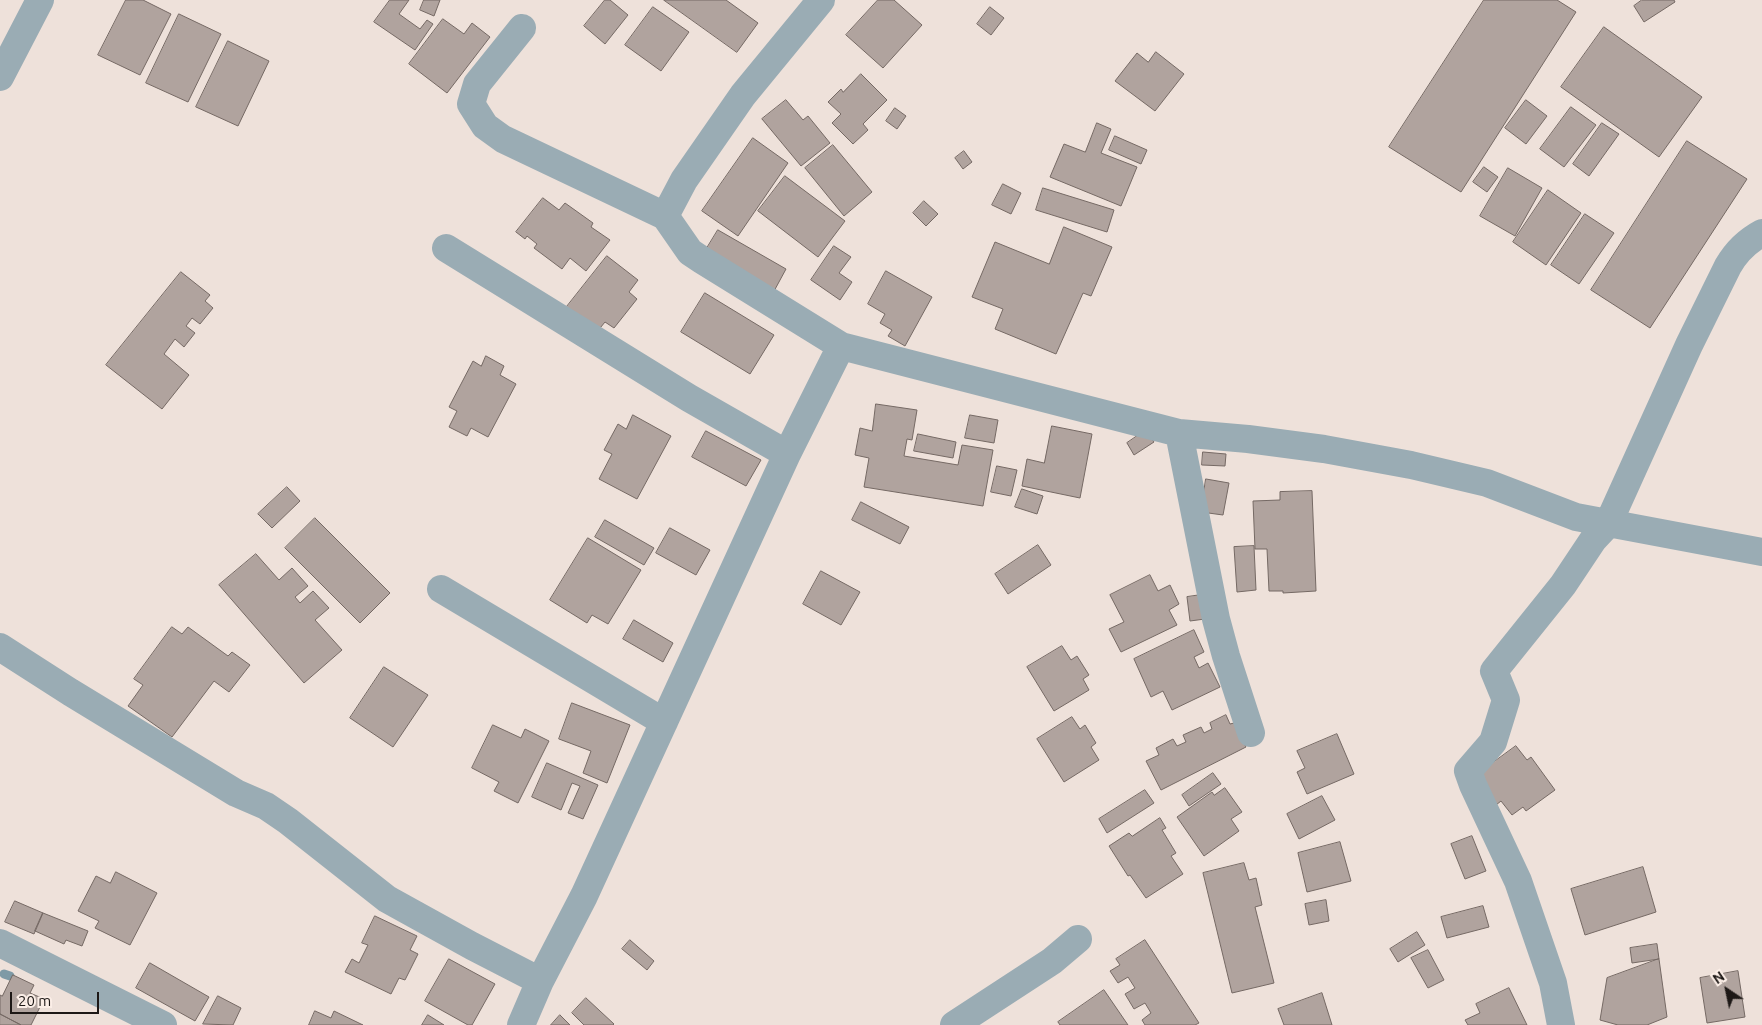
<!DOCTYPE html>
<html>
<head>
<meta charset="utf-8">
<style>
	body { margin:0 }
	#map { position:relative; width:1762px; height:1025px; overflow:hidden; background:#eee1da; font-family:Ubuntu,sans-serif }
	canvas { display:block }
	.north { position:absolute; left:1702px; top:965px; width:50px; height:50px; -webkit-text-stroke:4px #fbeee7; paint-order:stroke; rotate:326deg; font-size:14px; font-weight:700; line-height:20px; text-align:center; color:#1d1816 }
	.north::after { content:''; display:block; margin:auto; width:18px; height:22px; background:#1d1816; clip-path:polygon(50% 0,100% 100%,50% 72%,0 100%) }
	.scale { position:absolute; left:10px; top:992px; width:89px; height:22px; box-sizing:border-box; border:2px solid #1d1816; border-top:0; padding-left:6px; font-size:15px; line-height:18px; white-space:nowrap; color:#1d1816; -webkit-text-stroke:4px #fbeee7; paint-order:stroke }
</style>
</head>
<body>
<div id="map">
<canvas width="1762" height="1025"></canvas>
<div class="north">N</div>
<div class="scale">20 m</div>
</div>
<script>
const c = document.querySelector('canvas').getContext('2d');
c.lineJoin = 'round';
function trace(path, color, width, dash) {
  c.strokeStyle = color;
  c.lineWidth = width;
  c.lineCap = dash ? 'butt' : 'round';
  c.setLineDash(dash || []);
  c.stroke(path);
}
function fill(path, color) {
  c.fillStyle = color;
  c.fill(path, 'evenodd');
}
const stream = new Path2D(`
	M4,974L10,976`);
const building = new Path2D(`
	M126,0H143L171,14L140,75L98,55Z
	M390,0H409L399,14L420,29L427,20L433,24L415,50L374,22Z
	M424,0H440L434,16L420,10Z
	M605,0H610L628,15L605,44L584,26Z
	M664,0H726L758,23L737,52Z
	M878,0H894L922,25L883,68L846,35Z
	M1484,0H1557L1576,12L1461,192L1389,147Z
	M1642,0H1674L1675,2L1644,22L1634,6Z
	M653,7L689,32L661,71L625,45Z
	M990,7L1004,18L991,35L977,24Z
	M179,14L221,34L188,102L146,83Z
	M443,19L464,34L472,23L490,37L447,93L409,64Z
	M1604,27L1702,97L1659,157L1561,87Z
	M228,41L269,61L238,126L196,107Z
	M1156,52L1184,74L1155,111L1115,81L1137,53L1148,62Z
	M861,74L887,100L863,124L868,130L853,144L832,123L841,114L828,102L841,89L843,92Z
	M786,100L803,120L808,116L830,143L801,166L762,119Z
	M1526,100L1547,116L1526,144L1505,128Z
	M1571,107L1596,125L1564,167L1540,149Z
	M895,108L906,116L897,129L886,121Z
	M1097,123L1111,129L1101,153L1137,167L1121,206L1050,177L1064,144L1085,152Z
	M1602,123L1619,134L1589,176L1573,164Z
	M1115,136L1147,150L1141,164L1109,150Z
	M753,138L788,163L738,236L702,211Z
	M1687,141L1747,179L1650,328L1591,290Z
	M833,145L872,192L844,216L805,168Z
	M964,151L972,162L963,169L955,158Z
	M1484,167L1498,177L1487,192L1473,182Z
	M1508,168L1542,188L1515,236L1480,216Z
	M785,176L845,221L818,257L758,211Z
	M1003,184L1021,193L1011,214L992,205Z
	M1043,188L1114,210L1107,232L1036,210Z
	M1548,190L1581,213L1546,265L1513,242Z
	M543,198L559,210L565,203L593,223L591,227L610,240L586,271L570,258L562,269L534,248L537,244L527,236L525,239L516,232Z
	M924,201L938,214L926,226L913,213Z
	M1585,214L1614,233L1579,284L1551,265Z
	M1064,227L1112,247L1091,296L1083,293L1056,354L995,329L1003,309L972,297L995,242L1049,264Z
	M718,230L786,269L773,293L704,253Z
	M834,246L851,257L839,273L852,282L840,300L811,280Z
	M607,256L638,280L629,292L637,299L614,328L605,322L596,333L565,309Z
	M886,271L932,297L905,346L888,336L892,330L880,323L885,314L868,304Z
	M181,272L210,295L205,301L213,308L200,324L192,318L186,326L195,333L184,347L175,339L164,354L189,375L162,409L106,365Z
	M705,293L774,335L750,374L681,332Z
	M486,356L504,366L500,375L516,384L488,437L471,428L467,436L449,427L457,411L449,407L473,361L481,366Z
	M876,404L917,410L912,440L907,439L904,456L958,465L962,445L993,450L983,506L864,487L869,458L855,455L860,428L872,431Z
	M633,415L671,436L637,499L599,479L612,454L604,450L618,424L626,429Z
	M970,415L998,420L994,443L965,438Z
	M1052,426L1092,434L1080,498L1022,486L1027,459L1044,463Z
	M1146,430L1154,442L1134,455L1127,443Z
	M706,431L761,460L746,486L692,457Z
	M918,434L956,442L953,458L914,451Z
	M1203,452L1226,454L1225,466L1202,465Z
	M997,466L1017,470L1011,496L991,492Z
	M1206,479L1229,483L1223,515L1201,512Z
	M287,487L300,501L272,528L258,514Z
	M1022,489L1043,496L1037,514L1015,507Z
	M1312,491L1316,591L1283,593V591H1269L1267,549H1255L1253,501L1280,500V492Z
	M861,502L909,527L900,544L852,520Z
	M315,518L390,593L360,623L285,548Z
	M605,520L654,548L644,565L595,537Z
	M670,528L710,550L696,575L656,553Z
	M588,538L641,570L608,624L592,615L587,623L550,600Z
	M1038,545L1051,565L1008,594L995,574Z
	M1254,546L1256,590L1237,592L1234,547Z
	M256,554L279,580L292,568L308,586L295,597L300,603L313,591L329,608L315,620L342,650L304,683L219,585Z
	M821,571L860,592L841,625L803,604Z
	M1150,575L1158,591L1170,585L1179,604L1169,610L1177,625L1121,652L1109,629L1124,622L1110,595Z
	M1201,595L1205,619L1190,621L1187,597Z
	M634,620L673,643L663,662L623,639Z
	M172,627L182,634L188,627L228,656L232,652L250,665L229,692L214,681L172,737L128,706L143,685L134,679Z
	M1194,630L1204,652L1194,657L1199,668L1208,663L1220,687L1172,710L1163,691L1151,697L1134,659Z
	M1062,646L1071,660L1077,656L1089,675L1083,679L1089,690L1054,711L1027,667Z
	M384,667L428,695L393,747L350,718Z
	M572,703L630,725L607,783L583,773L591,751L559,739Z
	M1226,715L1230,724L1234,723L1246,747L1161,790L1146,761L1159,755L1156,748L1173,739L1177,746L1186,742L1183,735L1201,727L1204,733L1212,729L1210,723Z
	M1072,717L1080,729L1085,725L1096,743L1091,747L1099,760L1064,782L1037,739Z
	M493,725L521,738L525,729L549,741L518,803L494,791L499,782L472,768Z
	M1337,734L1354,774L1307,794L1297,772L1305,768L1297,751Z
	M1516,746L1527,760L1531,757L1555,790L1526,811L1523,807L1512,815L1501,801L1496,805L1475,776Z
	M547,763L598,785L583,819L568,813L580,786L572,783L561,810L532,797Z
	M1213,773L1221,784L1189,806L1182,795Z
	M1225,788L1242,812L1231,819L1239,831L1204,856L1177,817L1212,792L1214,795Z
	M1145,790L1154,803L1107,833L1099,819Z
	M1322,796L1335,820L1299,839L1287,814Z
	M1160,818L1166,828L1162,830L1176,853L1171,856L1183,874L1146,898L1130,875L1128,876L1109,846L1129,833L1132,836Z
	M1472,836L1486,871L1465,879L1451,844Z
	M1340,842L1351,881L1307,892L1298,853Z
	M1244,863L1249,880L1256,878L1262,905L1255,907L1274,983L1232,993L1203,873Z
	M1643,867L1656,912L1585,935L1571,889Z
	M116,872L157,893L130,945L95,928L99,921L78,911L96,876L110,883Z
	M1326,900L1329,921L1309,925L1305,904Z
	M15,901L43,913L34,934L5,922Z
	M1483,906L1489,927L1447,938L1441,917Z
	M43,913L88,931L82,946L66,940L64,944L35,931Z
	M375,916L417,936L410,950L418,954L405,980L399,978L391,994L345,972L352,959L359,963L368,945L362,943Z
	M1417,932L1425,945L1398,962L1390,949Z
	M630,940L654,961L647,970L622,949Z
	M1145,940L1199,1023L1195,1025H1145L1142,1020L1151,1013L1145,1003L1134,1009L1125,994L1135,988L1128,977L1118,983L1110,971L1120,965L1116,959Z
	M1657,944L1659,959L1632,963L1630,948Z
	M1428,950L1444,980L1428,988L1411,958Z
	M449,959L495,984L472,1025H468L425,1001Z
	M1659,959L1667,1017L1647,1025H1618L1600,1020L1607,978Z
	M150,963L209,997L195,1021L136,988Z
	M1738,971L1745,1017L1707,1023L1700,978Z
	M13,975L34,985L30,993L44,999L31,1025H21L0,1014V995L2,996Z
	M1509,988L1527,1025H1468L1465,1020L1480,1013L1476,1004Z
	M1104,990L1128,1025H1060L1058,1022Z
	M1322,993L1332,1025H1284L1278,1009Z
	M218,996L241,1008L233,1025L203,1024Z
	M586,998L614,1024L613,1025H584L572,1013Z
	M315,1011L331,1018L334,1011L363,1025H309Z
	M0,1014L21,1025H0Z
	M428,1015L444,1025H422Z
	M560,1015L570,1025H551Z`);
const minor = new Path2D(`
	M0,77L40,0
	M665,216L684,180L743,95L821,0
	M446,248L689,398L787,454
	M841,346L1179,433L1248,439L1324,449L1411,465L1487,483L1576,517L1762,552
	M1179,433L1216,619L1226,656L1251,733
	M441,589L664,722
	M0,647L70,692L236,793L266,806L288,821L387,899L472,946L540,981
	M0,943L163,1025
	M521,1025L540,981L584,896L787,454L841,346L702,260L690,252L665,216L503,139L485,126L471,104L477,84L522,28
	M954,1025L1052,961L1078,939
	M1561,1025L1553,983L1518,881L1473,785L1468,771L1493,742L1506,700L1494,671L1563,585L1593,540L1608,524L1689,345L1728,266C1736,252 1747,241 1762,233`);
trace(stream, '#7e9aa6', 9);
fill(building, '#b0a39e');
trace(building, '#756964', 1);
trace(minor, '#9aacb4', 28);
</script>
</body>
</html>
